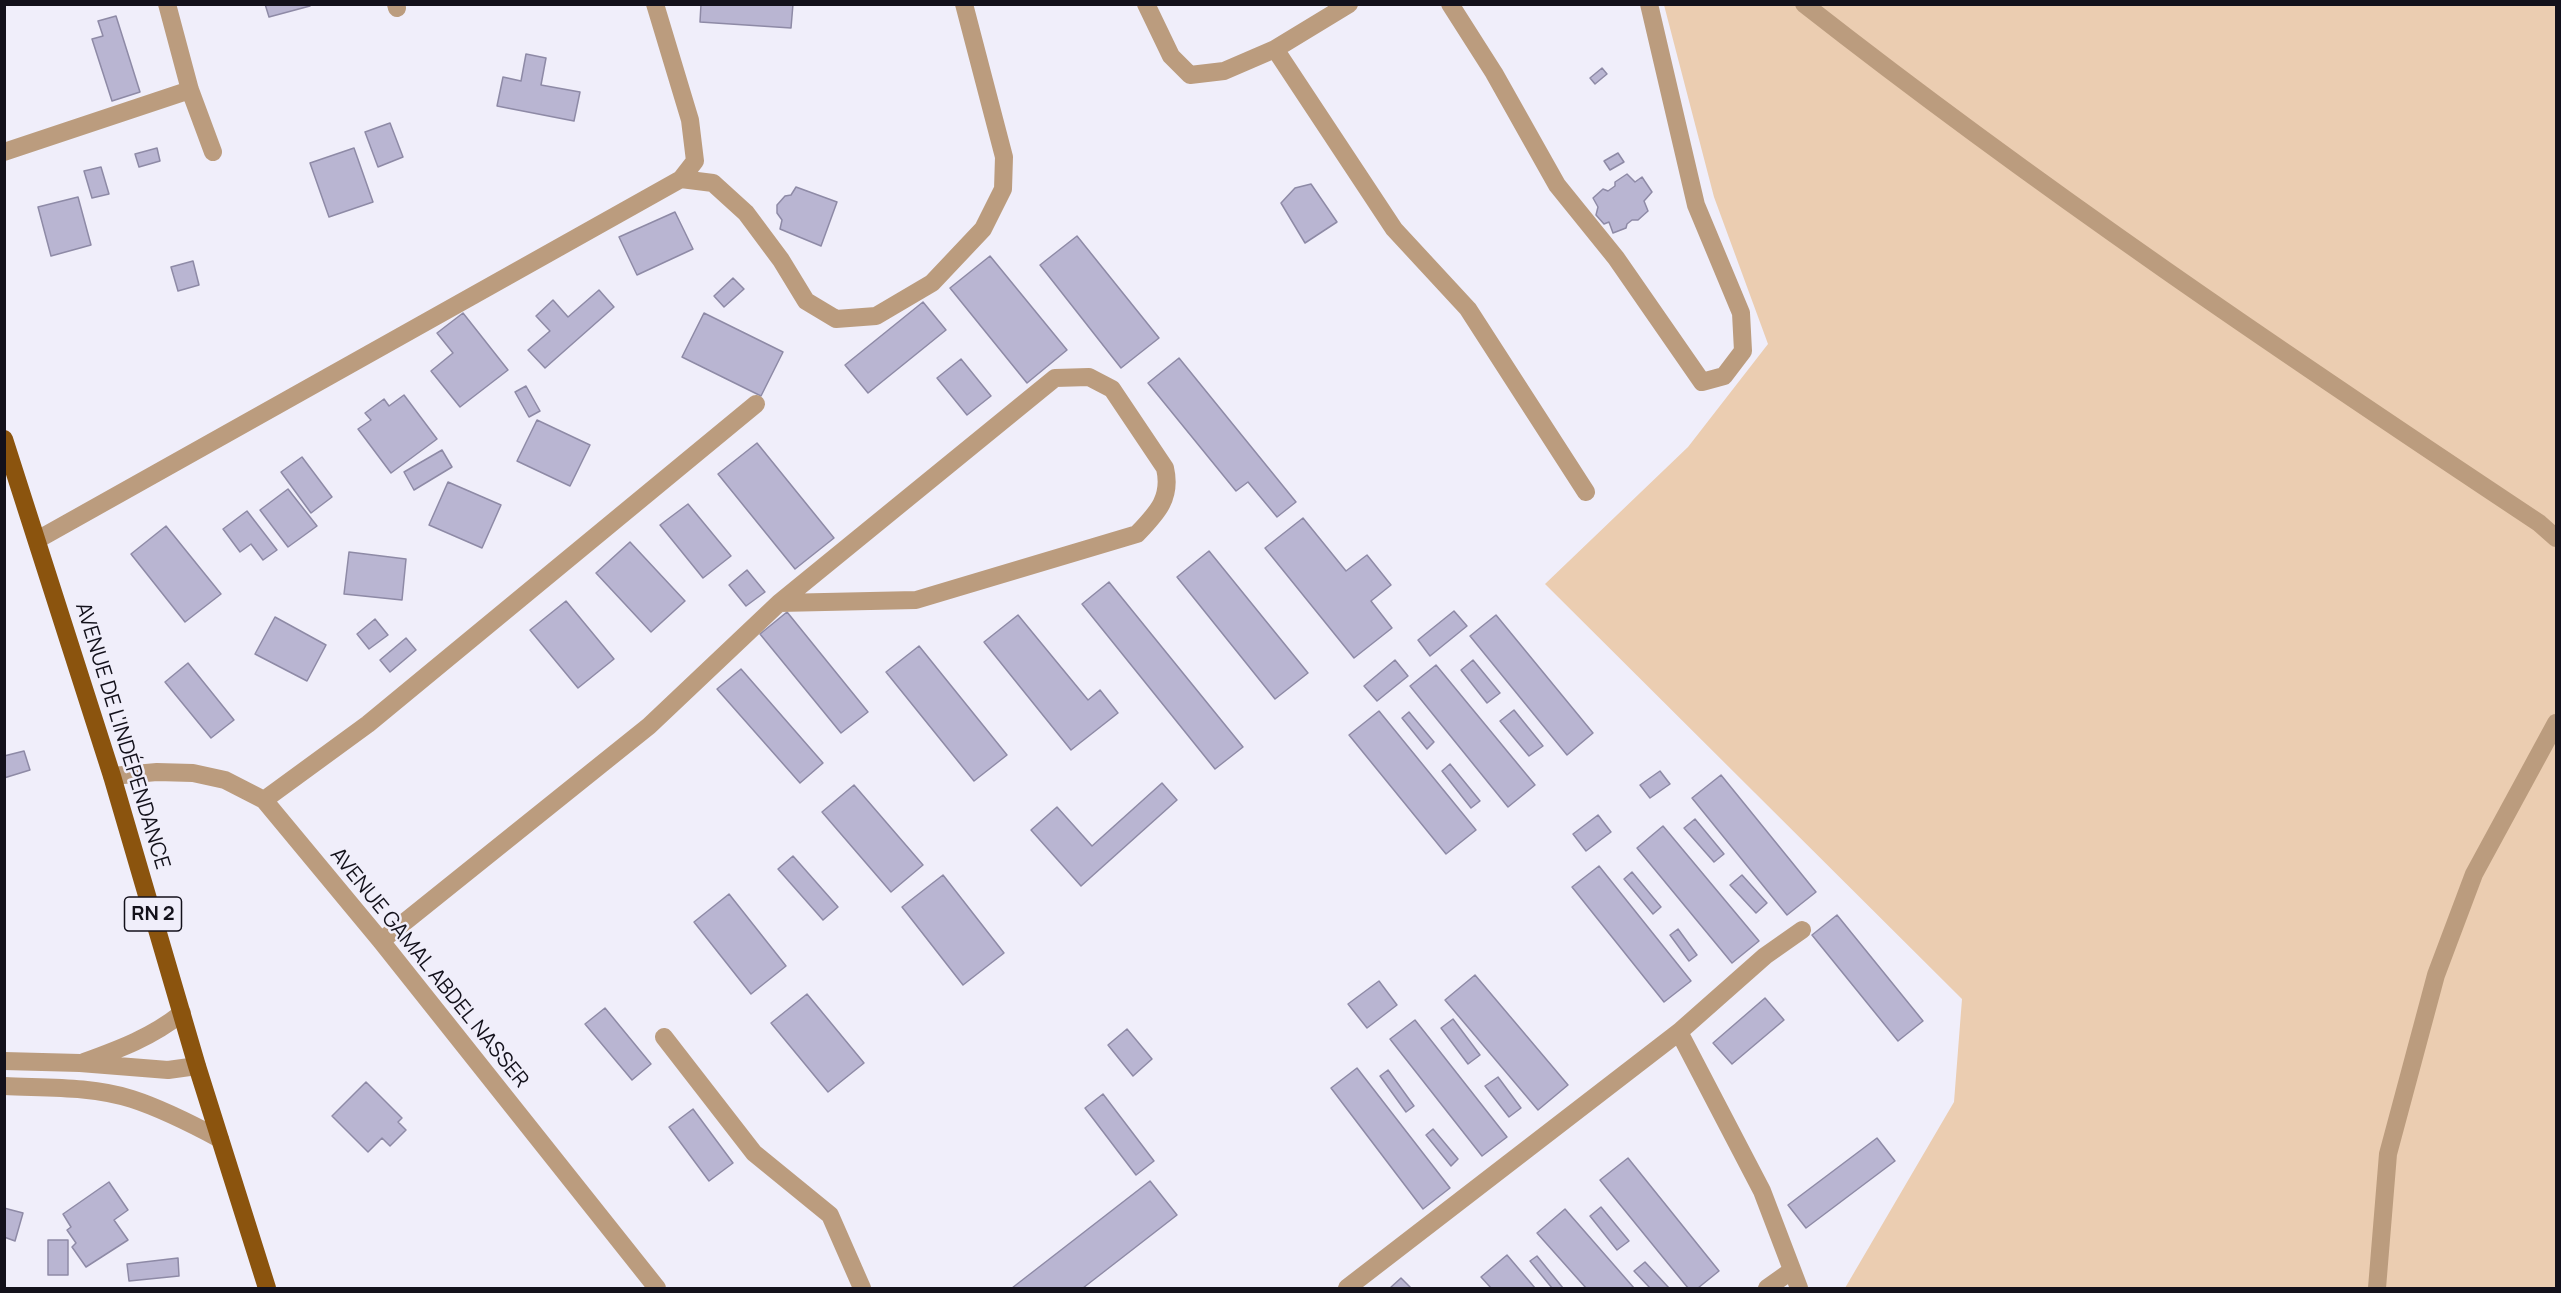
<!DOCTYPE html>
<html>
<head>
<meta charset="utf-8">
<style>
	body { margin:0 }
	#map { position:relative; width:2561px; height:1293px; overflow:hidden; background:#f0eefa; font-family:Manrope,sans-serif }
	canvas { display:block }
	.frame { position:absolute; inset:0; border:6px solid #13111b; pointer-events:none }
</style>
</head>
<body>
<div id="map">
<canvas width="2561" height="1293"></canvas>
<div class="frame"></div>
</div>
<script>
const c = document.querySelector('canvas').getContext('2d');
c.lineJoin = 'round';
function fill(path, color) {
  c.fillStyle = color;
  c.fill(path, 'evenodd');
}
function trace(path, color, width, dash) {
  c.strokeStyle = color;
  c.lineWidth = width;
  c.lineCap = dash ? 'butt' : 'round';
  c.setLineDash(dash || []);
  c.stroke(path);
}
function label(font, color, halo, rows, align = 'center') {
  c.font = font + ' Manrope,sans-serif';
  c.lineWidth = 5;
  c.setLineDash([]);
  c.textBaseline = 'middle';
  c.strokeStyle = halo;
  c.fillStyle = color;
  for (const [text, x, y, turn = 0] of rows) {
    c.save();
    c.translate(x, y);
    c.rotate((+turn || 0) * Math.PI / 180);
    c.textAlign = isNaN(turn) ? turn : align;
    if (halo) c.strokeText(text, 0, 0);
    c.fillText(text, 0, 0);
    c.restore();
  }
}
const green = new Path2D(`
	M1664,5H2556V1288H1845L1954,1102L1962,999L1545,584L1688,447L1768,344L1714,197Z`);
const building = new Path2D(`
	M265,4H310V6L269,17Z
	M701,4H793L791,28L700,22Z
	M116,16L140,92L112,101L92,39L103,36L98,21Z
	M526,54L546,58L541,85L580,92L574,121L497,106L503,77L521,81Z
	M1602,68L1607,74L1595,84L1590,78Z
	M390,123L403,157L378,167L365,132Z
	M157,148L160,161L139,167L135,154Z
	M354,148L373,202L329,217L310,163Z
	M1618,153L1624,162L1610,170L1604,161Z
	M101,167L109,194L92,198L84,171Z
	M1627,174L1635,182L1642,177L1652,192L1644,201L1648,211L1638,220H1632L1627,224L1626,228L1613,233L1609,222L1604,224L1596,215L1598,207L1593,198L1603,189L1608,191L1615,186V182Z
	M1311,184L1337,222L1305,243L1281,203L1295,188Z
	M796,187L837,202L821,246L780,229L782,220L777,213V205L785,196L791,195Z
	M78,197L91,245L51,256L38,207Z
	M675,212L693,249L637,275L619,237Z
	M1077,236L1159,338L1121,368L1040,265Z
	M990,256L1067,350L1027,383L950,288Z
	M193,261L199,285L178,291L171,267Z
	M733,278L744,289L724,307L714,296Z
	M599,290L614,307L545,368L528,350L550,331L536,316L553,300L568,317Z
	M923,302L946,330L868,393L845,365Z
	M463,313L508,370L460,407L431,371L453,353L437,333Z
	M704,313L783,352L761,396L682,357Z
	M1179,358L1296,502L1277,517L1248,482L1236,491L1148,383Z
	M961,359L991,396L967,415L937,378Z
	M526,386L540,411L529,417L515,392Z
	M404,395L437,439L391,473L358,429L371,420L365,413L384,399L389,406Z
	M537,420L590,445L570,486L517,461Z
	M757,443L834,538L795,569L718,474Z
	M442,450L452,467L414,490L404,472Z
	M302,457L332,497L311,513L281,472Z
	M448,482L501,505L482,548L429,525Z
	M288,489L317,526L288,547L260,510Z
	M688,504L731,556L703,578L660,525Z
	M247,511L277,550L263,560L251,544L240,552L223,529Z
	M1303,518L1346,571L1367,555L1391,585L1371,601L1392,628L1354,658L1265,548Z
	M166,526L221,594L185,622L131,554Z
	M630,542L685,601L651,632L596,573Z
	M1209,551L1308,673L1275,699L1177,577Z
	M349,552L406,559L402,600L344,594Z
	M747,570L765,592L746,606L729,585Z
	M1109,582L1243,747L1215,769L1082,604Z
	M566,601L614,659L578,688L530,630Z
	M1454,611L1467,626L1430,656L1418,640Z
	M787,612L868,712L841,733L760,634Z
	M1018,615L1088,700L1100,690L1118,713L1071,750L984,642Z
	M1496,615L1593,733L1567,755L1470,636Z
	M275,617L326,645L307,681L255,654Z
	M375,619L388,635L369,649L357,634Z
	M406,638L416,650L390,672L380,660Z
	M919,646L1007,755L974,781L886,672Z
	M1395,660L1408,676L1377,701L1364,686Z
	M1473,660L1500,693L1487,703L1461,670Z
	M188,663L234,720L211,738L165,682Z
	M1436,665L1535,785L1508,807L1410,686Z
	M741,669L823,763L800,783L717,689Z
	M1514,710L1543,746L1529,756L1500,721Z
	M1379,711L1476,830L1446,854L1349,735Z
	M1409,712L1434,742L1427,749L1402,718Z
	M24,751L30,770L4,778V756Z
	M1450,764L1480,801L1471,808L1442,771Z
	M1660,771L1670,784L1650,798L1640,785Z
	M1721,775L1816,892L1787,915L1692,798Z
	M1162,783L1177,800L1081,886L1031,830L1057,807L1092,846Z
	M854,785L923,865L891,892L822,812Z
	M1598,815L1611,832L1586,851L1573,834Z
	M1695,819L1724,854L1714,862L1684,828Z
	M1663,826L1759,941L1732,963L1637,848Z
	M793,856L838,907L823,920L778,869Z
	M1599,866L1691,981L1664,1002L1572,887Z
	M1632,872L1661,907L1653,914L1624,879Z
	M943,875L1004,953L963,985L902,907Z
	M1742,875L1767,903L1756,913L1730,885Z
	M729,894L786,966L751,994L694,922Z
	M1837,915L1923,1021L1898,1041L1812,935Z
	M1678,929L1697,955L1689,961L1670,935Z
	M1475,975L1568,1085L1538,1110L1445,1000Z
	M1379,981L1397,1005L1367,1028L1348,1004Z
	M807,994L864,1063L828,1092L771,1023Z
	M1765,998L1784,1020L1732,1064L1713,1043Z
	M605,1008L651,1064L632,1080L585,1024Z
	M1453,1019L1480,1055L1468,1064L1441,1028Z
	M1415,1020L1507,1137L1482,1156L1390,1039Z
	M1127,1029L1152,1059L1133,1076L1108,1045Z
	M1357,1068L1450,1188L1423,1209L1331,1088Z
	M1388,1070L1414,1106L1406,1112L1380,1076Z
	M1498,1077L1521,1108L1509,1117L1485,1086Z
	M366,1082L402,1118L398,1122L406,1130L390,1146L382,1138L368,1152L332,1116Z
	M1103,1094L1154,1161L1136,1175L1085,1108Z
	M693,1109L733,1163L709,1181L669,1127Z
	M1433,1129L1458,1159L1451,1166L1426,1135Z
	M1877,1138L1895,1161L1806,1228L1788,1205Z
	M1628,1158L1719,1271L1698,1288H1688L1600,1180Z
	M1150,1181L1177,1215L1083,1288H1012Z
	M109,1182L128,1210L114,1220L128,1240L86,1267L72,1247L76,1243L67,1230L71,1227L63,1214Z
	M1601,1207L1629,1241L1617,1250L1590,1216Z
	M4,1208L23,1213L15,1241L4,1237Z
	M1565,1209L1634,1288H1586L1537,1233Z
	M48,1240H68V1275H48Z
	M1507,1255L1535,1288H1491L1481,1277Z
	M1537,1256L1563,1288H1552L1530,1261Z
	M178,1258L179,1276L129,1281L127,1264Z
	M1645,1262L1669,1288H1650L1634,1271Z
	M1401,1278L1411,1288H1390Z`);
const minor = new Path2D(`
	M167,4L190,90L213,152
	M396,4L397,8
	M655,4L690,120L695,161L681,179L713,183L746,213L781,260L806,301L836,319L876,316L932,283L983,229L1003,189L1004,157L964,4
	M1146,4L1171,56L1190,75L1224,71L1275,49L1349,4
	M1450,4L1494,73L1557,185L1616,258L1702,382L1724,376L1743,351L1741,313L1696,205L1649,4
	M1804,4C2040,189 2289,357 2539,523L2556,538
	M1275,49L1394,229L1468,309L1586,492
	M4,152L190,90
	M37,540L681,179
	M112,776L157,772L193,773L225,780L264,800L381,941L657,1288
	M264,800L368,724L756,404
	M381,941L649,726L779,603L1055,378L1089,377L1112,389L1165,468C1172,498 1157,513 1137,534L916,600L779,603
	M1679,1032L1762,1191L1799,1288
	M664,1037L754,1153L830,1215L862,1288
	M4,1061L80,1063L168,1070L197,1066
	M84,1062C120,1049 152,1037 182,1013
	M4,1086C47,1088 92,1086 132,1099C163,1109 192,1124 220,1139
	M1347,1288L1679,1032L1765,956L1802,930
	M1767,1288L1791,1271
	M2377,1288L2388,1154L2436,975L2474,874L2556,723`);
const major = new Path2D(`
	M4,439L112,776L197,1066L267,1288`);
const shields = [
	[153,914,57]
];
const shieldNames = [
	["RN 2",153,914]
];
const streetNames = [
	["AVENUE DE L'INDÉPENDANCE",122,736,73],
	["AVENUE GAMAL ABDEL NASSER",429,968,51]
];
fill(green, '#ebcdb1');
fill(building, '#b9b5d2');
trace(building, '#8e8aa6', 1.5);
trace(minor, '#bb9c7e', 18);
trace(major, '#8b540e', 18);
for (const [x, y, w] of shields) {
  const box = new Path2D();
  box.roundRect(x - w / 2, y - 17, w, 34, 4.5);
  c.fillStyle = '#f0eefa';
  c.fill(box);
  trace(box, '#13111b', 1.5);
}
label('bold 20px', '#13111b', null, shieldNames);
label('21px', '#13111b', '#f0eefa', streetNames);
</script>
</body>
</html>
